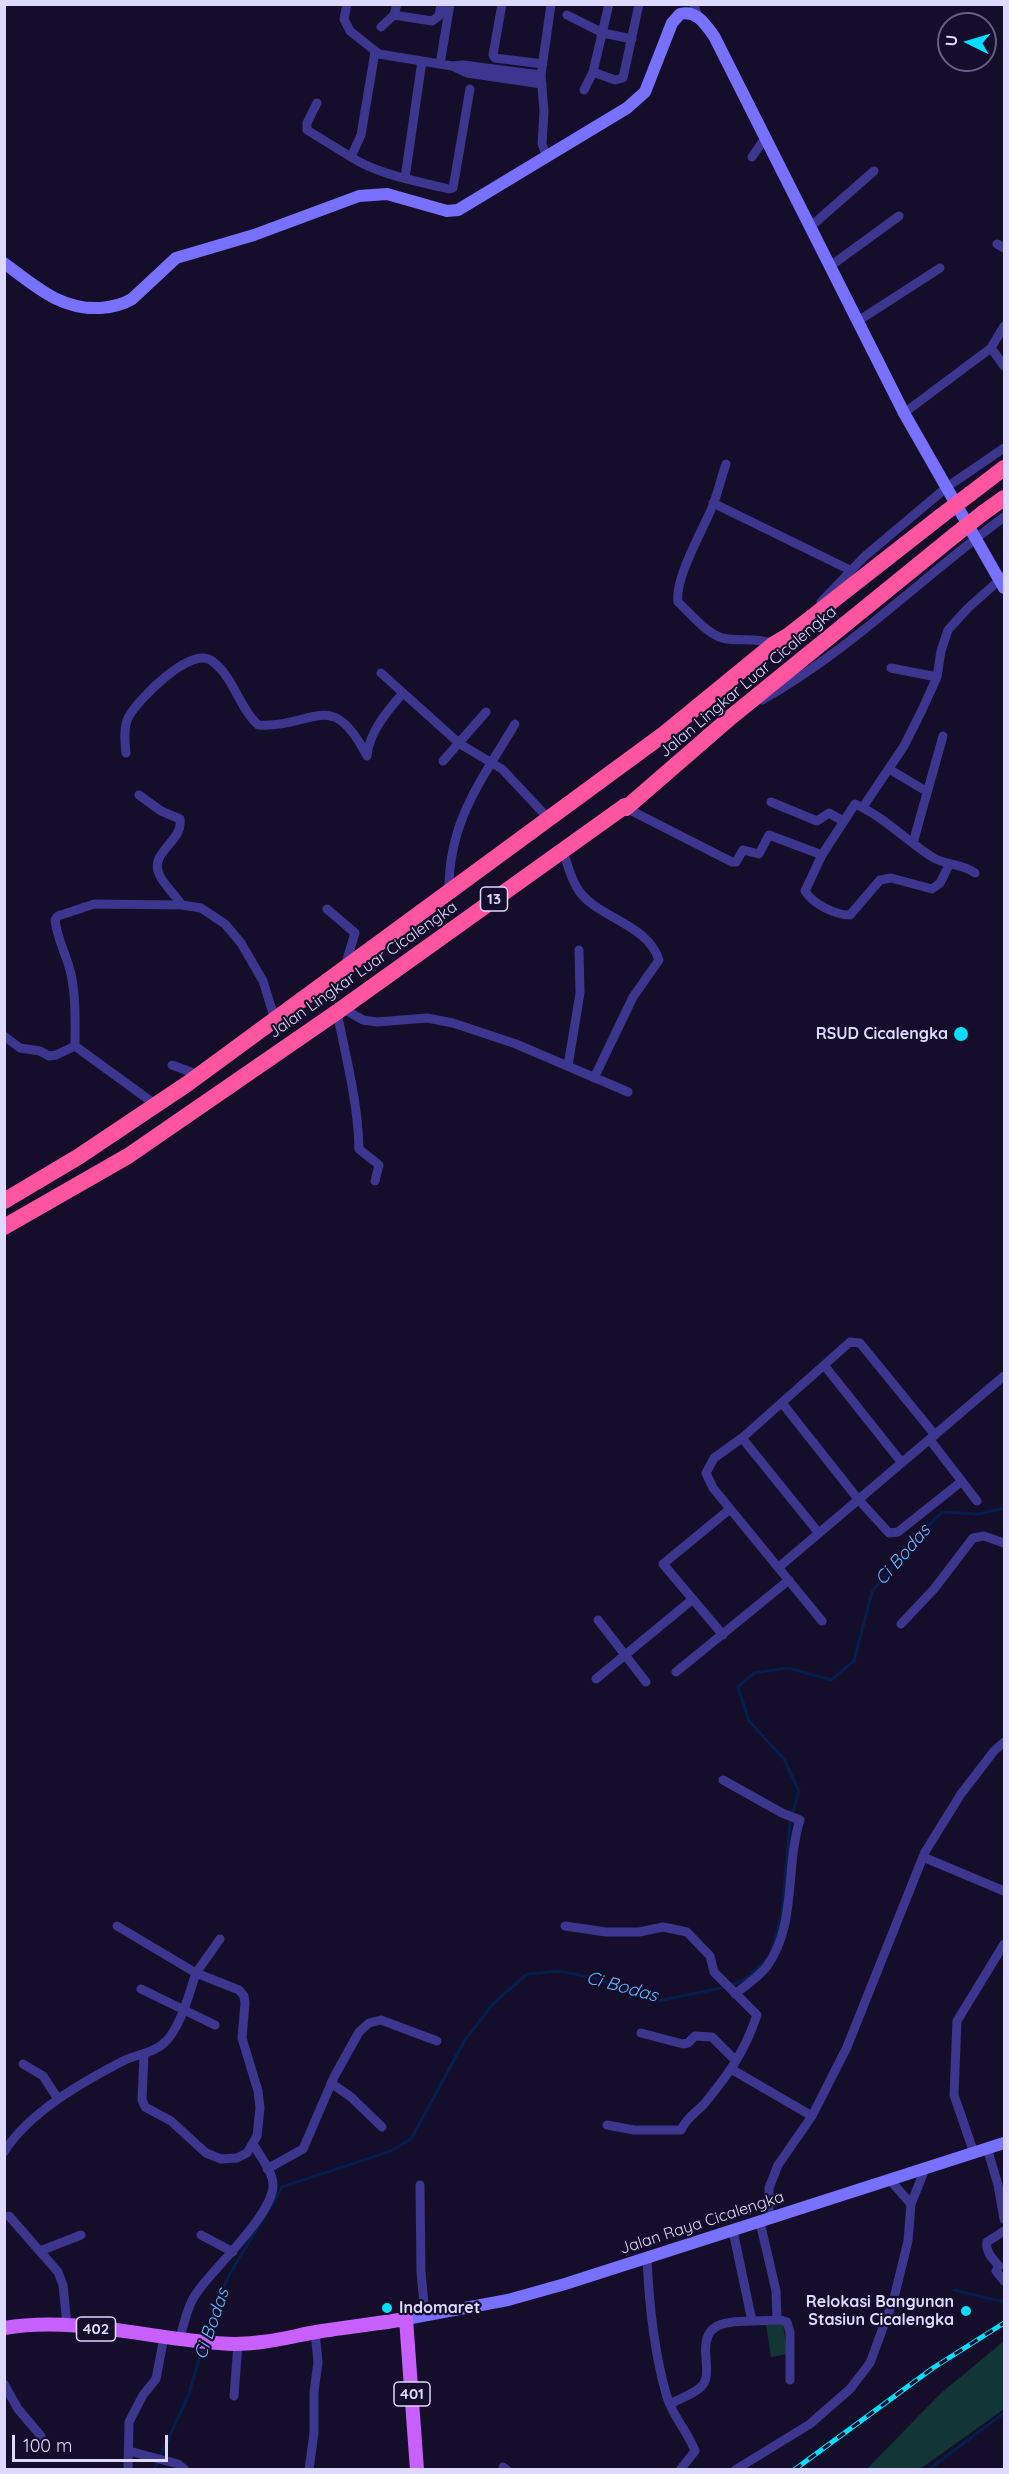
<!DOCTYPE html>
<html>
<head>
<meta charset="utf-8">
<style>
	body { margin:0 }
	#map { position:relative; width:1009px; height:2474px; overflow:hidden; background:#140e2b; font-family:Quicksand,sans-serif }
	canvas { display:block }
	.frame { position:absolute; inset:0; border:6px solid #ded9ff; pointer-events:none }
	.north { position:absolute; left:937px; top:12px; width:60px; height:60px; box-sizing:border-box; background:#140e2b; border:2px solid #655f80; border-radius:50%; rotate:275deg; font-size:16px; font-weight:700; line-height:24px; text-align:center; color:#ded9ff }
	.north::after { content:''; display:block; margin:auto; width:21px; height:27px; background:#05deff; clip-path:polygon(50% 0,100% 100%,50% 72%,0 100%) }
	.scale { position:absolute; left:12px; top:2435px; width:156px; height:27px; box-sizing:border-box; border:3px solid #ded9ff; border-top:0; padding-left:8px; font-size:18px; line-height:21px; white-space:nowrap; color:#ded9ff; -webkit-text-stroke:4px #140e2b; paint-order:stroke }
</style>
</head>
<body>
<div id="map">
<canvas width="1009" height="2474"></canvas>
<div class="frame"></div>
<div class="north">U</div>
<div class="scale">100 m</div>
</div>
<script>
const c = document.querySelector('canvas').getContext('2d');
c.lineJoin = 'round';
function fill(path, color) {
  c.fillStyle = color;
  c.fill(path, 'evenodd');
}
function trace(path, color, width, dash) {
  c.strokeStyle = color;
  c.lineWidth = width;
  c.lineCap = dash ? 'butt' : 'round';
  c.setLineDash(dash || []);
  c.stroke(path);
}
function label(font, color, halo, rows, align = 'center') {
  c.font = font + ' Quicksand,sans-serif';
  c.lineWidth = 4.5;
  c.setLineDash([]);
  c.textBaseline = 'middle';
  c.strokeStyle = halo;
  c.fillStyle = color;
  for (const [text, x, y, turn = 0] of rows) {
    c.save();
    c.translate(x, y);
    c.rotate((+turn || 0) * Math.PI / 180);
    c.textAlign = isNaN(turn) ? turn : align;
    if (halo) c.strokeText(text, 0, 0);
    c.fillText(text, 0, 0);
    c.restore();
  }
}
const green = new Path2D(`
	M783,2323L787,2354L771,2357L766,2325Z
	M1004,2341V2409L920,2469H867L940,2394Z`);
const stream = new Path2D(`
	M771,1952L782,1914L790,1822L799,1791L784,1759L749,1721L738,1687L754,1673L788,1668L831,1680L854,1661L872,1592L921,1533L942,1512L979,1514L1004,1508
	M954,2290L1004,2302
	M205,2339C216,2283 255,2237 282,2187L391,2151L411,2139L465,2040L494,2003L527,1974L559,1971L594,1978L658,2001L726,1987L746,1979L766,1960
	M154,2470L189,2394L203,2345
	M928,2470L1004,2413`);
const street = new Path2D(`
	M347,4L344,19L350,31L379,54L452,66L463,65L541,75
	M502,4L493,55L495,58L543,64
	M694,4L698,17
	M394,15L432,21L439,16L441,4
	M567,15L603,33L632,39
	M381,27L394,15L397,4
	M375,52L361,135L351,157C379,175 417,181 449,189L453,188L470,89
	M440,64L450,4
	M452,66L467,73L542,84
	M593,72L615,80L623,78L639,4
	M584,90L593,72L609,4
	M317,103L307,123V130L351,157
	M547,157L542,144L544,111L541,75L551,4
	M752,157L765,138
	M405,178L422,61
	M809,228L874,171
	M997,244L1004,248
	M829,267L899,216
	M858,321L940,268
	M991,348L1004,366
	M904,413L991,348L1004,326
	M726,464C721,478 718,492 713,505C704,528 674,579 678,602C690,613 706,633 722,638C740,642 757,637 774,644
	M713,503L850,570
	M821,602L864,557L947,487L1004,448
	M891,668L937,677
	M381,673L460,744L502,769L549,819
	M762,700C851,650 922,577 1004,517
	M126,753C125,742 123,727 129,716C139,699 191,645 212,661C234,677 239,708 258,725C315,728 331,686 367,756
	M367,756C369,732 388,710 403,693
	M443,761L486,712
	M889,769L926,791
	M139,795L161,811L180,819C184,841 149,852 159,874C164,885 175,895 182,905
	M771,802L817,821L829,813L843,821
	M863,807L904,746L922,710L937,677L941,651L948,630L968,608L1004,576
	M626,808L732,862H736L743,850L759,854L769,835L822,855
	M913,843L943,736
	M563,851C567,863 571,880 579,891C598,918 648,924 659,960L633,997L594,1078
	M949,865L940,883L932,889L891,878L880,880L850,915C835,915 813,904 805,891L822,855L855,804C884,817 906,840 932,857C947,866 962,863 975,873
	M449,892C448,822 481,781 515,724
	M327,909L355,933L345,966
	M342,1008L363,1020L377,1022L427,1018L453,1023L516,1044L628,1092
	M337,1012C346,1058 358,1102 359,1149L379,1165L375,1181
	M4,1036L20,1048L40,1051L49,1056L56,1055L75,1046
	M75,1046C75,1022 76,997 71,974C67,956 57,939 55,920L58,916L94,904L182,905L201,908L225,924L241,943L263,981L275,1020
	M75,1046L156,1105
	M172,1065L199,1075
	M568,1066L580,993L579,950
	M824,1365L902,1463
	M782,1403L858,1499L889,1533L898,1532L962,1481
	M742,1438L818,1532
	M930,1440L977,1501
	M779,1567L1004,1376
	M598,1620L646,1682
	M822,1621L713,1488L706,1473L714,1458L742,1438L850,1342L860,1343L935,1435
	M901,1624L934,1589L973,1538L984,1536L1004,1543
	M723,1635L663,1564L730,1509
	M676,1672L789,1580
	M596,1679L693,1599
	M723,1780L782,1813L800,1820C785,1866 797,1925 767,1966C759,1977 746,1985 735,1994
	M923,1857L1004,1891
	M565,1926L606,1932H639L663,1927L687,1932L710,1956L714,1972L757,2015C744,2053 730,2072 705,2103C696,2113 687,2117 681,2130H634L607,2125
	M141,1989L215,2025
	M641,2033L683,2044L688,2043L695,2036L712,2037L736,2061
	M144,2055L142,2100L145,2107L171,2121L206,2153L221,2159L237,2158L247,2153L257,2136L260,2108L258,2091L242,2038L245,2003L244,1996L239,1990L196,1973L220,1939
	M23,2064L43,2076L58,2099
	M731,2069L812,2116
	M331,2083L351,2097L382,2127
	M987,2148L998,2185L1004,2219
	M4,2152C29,2112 84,2081 125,2060C138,2054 151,2054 163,2044C180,2030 189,1994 196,1973L117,1926
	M974,2153L954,2095L957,2021L1004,1944
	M267,2169L303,2149L334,2077L359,2032L369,2023L381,2020L437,2041
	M890,2180L911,2204
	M420,2185L421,2272L425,2315
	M9,2216L58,2272L63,2285L67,2325
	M769,2219V2188L778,2165L812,2116L847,2047L925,1852L961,1794L994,1751L1004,1742
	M760,2222L776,2291L777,2320
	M733,2231L752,2321L781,2320L787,2322L790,2332V2380
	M1004,2231L987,2242C985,2252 993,2259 999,2266L996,2271L1004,2281
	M201,2235L233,2252
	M40,2251L81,2235
	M647,2258C649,2304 654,2353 667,2397C673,2417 688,2432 695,2451L680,2470
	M180,2338C184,2323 188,2304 198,2291C215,2267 272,2215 273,2186C274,2173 259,2155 253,2144
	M4,2384L18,2409L41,2436
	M234,2396L238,2344
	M670,2404C680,2398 701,2392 705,2381C708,2374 706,2364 706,2357C702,2322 724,2322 752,2321
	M129,2451L178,2464L185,2470
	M503,2467L507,2470
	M128,2470L129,2422L143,2395L156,2379L164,2337
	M309,2470L314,2433V2392L318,2362L315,2332
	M735,2470L810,2424L850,2389L870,2363L894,2298L908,2241L911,2204L925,2169`);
const secondary = new Path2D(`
	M4,263C35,286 60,310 101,308C112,307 122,305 132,299L176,258L254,235L359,196L387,194L447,211L458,210L627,108L645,92L672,23L680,14C697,10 705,24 714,36L904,413L1004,588
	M406,2319L508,2300L565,2284L1004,2143`);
const primary = new Path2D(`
	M4,2328C81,2315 159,2342 235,2344C264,2344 289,2337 316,2332C346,2327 376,2324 406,2319L417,2470`);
const highway = new Path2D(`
	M970,494L1004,468
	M983,513L1004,498
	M4,1201L78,1157L187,1084L664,734L774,644L789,635L941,516
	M4,1227L128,1156L337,1012L625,806L626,808L731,717L955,535`);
const rail = new Path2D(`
	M794,2470L933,2368L1004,2323`);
const highwayBridge = new Path2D(`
	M941,516L970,494
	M955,535L983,513`);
const markers = [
	[961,1034,8,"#05deff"],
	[387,2308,6,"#05deff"],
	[966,2311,6,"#05deff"]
];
const shields = [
	[494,899,27],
	[96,2329,39],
	[412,2394,36]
];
const shieldNames = [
	["13",494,899],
	["402",96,2329],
	["401",412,2394]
];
const streetNames = [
	["Jalan Lingkar Luar Cicalengka",748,682,-40],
	["Jalan Lingkar Luar Cicalengka",363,970,-35],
	["Jalan Raya Cicalengka",702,2223,-18]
];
const poiNames = [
	["RSUD Cicalengka",948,1034],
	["Relokasi Bangunan",954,2302],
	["Stasiun Cicalengka",954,2320],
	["Indomaret",399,2308,"left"]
];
const waterNames = [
	["Ci Bodas",903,1555,-49],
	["Ci Bodas",622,1987,15],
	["Ci Bodas",212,2324,-71]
];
fill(green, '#113635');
trace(stream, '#061e4c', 3);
trace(street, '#3c368e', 9);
trace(secondary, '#7870ff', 12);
trace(primary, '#c860ff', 14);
trace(highway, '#ff54a0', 16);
trace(rail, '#05deff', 5);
trace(rail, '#140e2b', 3, [9]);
trace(highwayBridge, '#ff54a0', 16);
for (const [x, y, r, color] of markers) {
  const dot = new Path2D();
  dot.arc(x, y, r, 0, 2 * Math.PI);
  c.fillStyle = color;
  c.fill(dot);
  trace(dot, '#140e2b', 2);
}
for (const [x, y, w] of shields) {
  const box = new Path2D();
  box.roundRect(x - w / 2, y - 12, w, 24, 4.5);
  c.fillStyle = '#140e2b';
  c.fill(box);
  trace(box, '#ded9ff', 1.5);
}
label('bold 15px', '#ded9ff', null, shieldNames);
label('16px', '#ded9ff', '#140e2b', streetNames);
label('bold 16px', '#ded9ff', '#140e2b', poiNames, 'right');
label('italic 18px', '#67b4ff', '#140e2b', waterNames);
</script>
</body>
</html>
